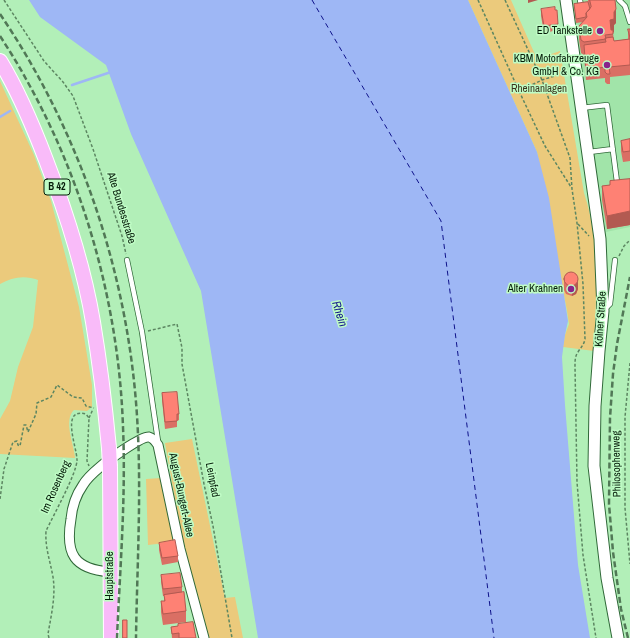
<!DOCTYPE html>
<html>
<head>
<meta charset="utf-8">
<style>
	body { margin:0 }
	canvas { display:block; background:#b2efb8 }
</style>
</head>
<body>
<canvas width="630" height="638"></canvas>
<script>
const c = document.querySelector('canvas').getContext('2d');
c.lineJoin = 'round';
function fill(path, color) {
  c.fillStyle = color;
  c.fill(path, 'evenodd');
}
function trace(path, color, width, dash) {
  c.strokeStyle = color;
  c.lineWidth = width;
  c.lineCap = dash ? 'butt' : 'round';
  c.setLineDash(dash || []);
  c.stroke(path);
}
function label(font, color, halo, rows, align = 'center') {
  c.font = font + ' "Archivo Narrow",sans-serif';
  c.lineWidth = 3;
  c.setLineDash([]);
  c.textBaseline = 'middle';
  c.strokeStyle = halo;
  c.fillStyle = color;
  for (const [text, x, y, turn = 0] of rows) {
    c.save();
    c.translate(x, y);
    c.rotate((+turn || 0) * Math.PI / 180);
    c.textAlign = isNaN(turn) ? turn : align;
    if (halo) c.strokeText(text, 0, 0);
    c.fillText(text, 0, 0);
    c.restore();
  }
}
const built = new Path2D(`
	M562,0H630V227L606,232L589,131Z`);
const green = new Path2D(`
	M468,0H511L537,59L560,51L584,193C601,244 596,298 594,351L563,347L565,335L569,324L567,311L537,152Z
	M0,81L34,155L51,201L79,307L92,385V407L87,411L74,410C63,420 74,445 75,458L0,454V419L10,401L18,367L33,327L38,280C25,275 12,277 0,284Z
	M192,439L225,598L235,597L243,638H209L184,549L165,443Z
	M161,478L174,542L148,545L146,479Z`);
const water = new Path2D(`
	M29,0H468L537,152L549,198L568,321L565,335L562,357L565,405L578,565L590,638H258L201,291L131,134L106,65L40,17Z`);
const stream = new Path2D(`
	M72,85L111,72
	M0,117L10,111`);
const ferry = new Path2D(`
	M312,0L441,221L494,638`);
const path = new Path2D(`
	M4,0L44,61L63,82L73,96L93,149L122,236L126,254
	M478,0L519,91L545,146L571,187
	M505,0L542,80L570,158L572,189L577,223L583,284L585,339C584,345 581,347 578,352C575,356 575,361 575,366L577,482L583,555L596,638
	M519,91L542,80L567,72
	M578,224L589,236
	M619,256L624,246L630,240
	M148,331L177,324L182,348V364L204,484L213,526L232,638
	M630,363L625,417V508L630,564
	M89,418L93,409
	M0,499L4,469L13,442L17,441L18,445L20,446L24,425H26L28,432L36,414L37,403L51,397L57,385L73,397L82,398L86,406L94,408
	M49,638L48,634C51,616 56,596 53,577C50,560 45,548 46,531C53,516 77,473 77,460C77,447 60,407 86,414L89,418L87,461L89,466`);
const service = new Path2D(`
	M580,0L581,6
	M619,0L625,6L630,22
	M581,108L607,105L617,182
	M589,152L613,149
	M127,260L142,332L158,441
	M604,310L610,304L615,260`);
const minor = new Path2D(`
	M110,572C74,569 65,554 71,519C72,508 76,495 83,485C87,478 94,472 100,467C107,461 141,436 149,437C153,438 156,442 158,445L180,549L204,638`);
const tertiary = new Path2D(`
	M566,0L600,239L603,311L599,351L595,406L594,466L607,578L618,638`);
const primary = new Path2D(`
	M0,61C19,92 33,126 46,160C66,212 84,267 93,322C100,364 105,406 109,448
	M110,467L111,638`);
const rail = new Path2D(`
	M0,14C84,138 132,286 138,435C141,502 137,571 136,638
	M0,36C9,50 18,64 26,79C85,184 119,307 123,427C126,497 120,568 117,638
	M628,638L621,609L613,552L609,504L610,418L613,374L617,344L630,277`);
const primaryBridge = new Path2D(`
	M109,448L110,467`);
const wall = new Path2D(`
	M588,0H615L616,23L614,25V32L613,33L614,41L628,39V29H630V75L610,77V84H607L605,82V78L586,80L584,55L581,53L579,39V26L583,22L576,23L574,4L588,2Z
	M541,9L558,24V30L544,33L541,16Z
	M630,139V161L623,162L621,151V141Z
	M630,179V225L607,229L602,200V186L610,185V181Z
	M564,280L578,289L576,294L572,296L566,294L564,290Z
	M162,393L179,414V420L177,421V427L165,429L162,400Z
	M159,543L178,556V562L162,565L159,550Z
	M161,575L182,587V592L186,611V622L163,625L161,612V601H164V596H163L161,582Z
	M178,624L196,638H172L171,627L178,626Z`);
const shadedWall = new Path2D(`
	M528,0H538L528,3Z
	M616,9V23L614,25V32L610,34V20L614,12Z
	M630,211V225L607,229V216Z
	M578,279V289L576,294L572,296V286Z`);
const building = new Path2D(`
	M590,0H615L616,9L614,12V19L610,20L611,30H613V34L605,35L606,39L584,42L581,40L579,26L587,17L586,13L591,7Z
	M588,2L590,9L586,13V17L576,19L574,4Z
	M555,7V10H557L558,24L544,26L541,9Z
	M628,29H630V65L609,67L610,74H607L605,72V67L586,70L584,45L606,42L605,38L613,37L614,41L630,39Z
	M630,139V151L623,152L621,141Z
	M630,179V211L607,216L602,186L610,185V181Z
	M564 279a7 7 0 1 1 14 0a7 7 0 1 1-14 0Z
	M177,392L179,414H177V421L165,422L162,393Z
	M175,540L178,556L162,558L159,543Z
	M180,573L182,587L163,589L161,575Z
	M184,592L186,611L163,614L161,601H165L164,595Z
	M123,620H127V638H123Z
	M193,622L196,638H179V633L172,634L171,627L178,626V624Z`);
const markers = [
	[600,31,4,"#89238b"],
	[607,65,4,"#89238b"],
	[571,289,4,"#89238b"]
];
const shields = [
	[57,187,26]
];
const shieldNames = [
	["B 42",57,187]
];
const poiNames = [
	["ED Tankstelle",592,31],
	["KBM Motorfahrzeuge",599,59],
	["GmbH & Co. KG",599,72],
	["Alter Krahnen",563,289]
];
const parkNames = [
	["Rheinanlagen",539,89]
];
const streetNames = [
	["Alte Bundesstraße",121,208,73],
	["Kölner Straße",601,319,-86],
	["Philosophenweg",617,464,-91],
	["Leinpfad",212,480,79],
	["Im Rosenberg",56,487,-66],
	["August-Bungert-Allee",181,495,78],
	["Hauptstraße",110,576,-90]
];
const waterNames = [
	["Rhein",339,314,72]
];
fill(built, '#a1e4a9');
fill(green, '#ebca7c');
fill(water, '#9eb7f5');
trace(stream, '#9eb7f5', 2.5);
trace(ferry, '#0e128a', 1, [5, 4]);
trace(service, '#306939', 6);
trace(minor, '#306939', 11);
trace(tertiary, '#306939', 13);
trace(primary, '#fff', 16);
trace(path, '#5c8661', 1.5, [3, 2]);
trace(service, '#fff', 4.5);
trace(minor, '#fff', 9);
trace(tertiary, '#fff', 11);
trace(primary, '#f9bbf9', 14);
trace(rail, '#517856', 2.5, [6, 3]);
trace(primaryBridge, '#fff', 16, []);
trace(primaryBridge, '#f9bbf9', 14);
fill(wall, '#da6f64');
fill(shadedWall, '#b25a51');
fill(building, '#fe8174');
trace(building, '#b25a51', 1);
for (const [x, y, r, color] of markers) {
  const dot = new Path2D();
  dot.arc(x, y, r, 0, 2 * Math.PI);
  c.fillStyle = color;
  c.fill(dot);
  trace(dot, '#bffcc5', 1.5);
}
for (const [x, y, w] of shields) {
  const box = new Path2D();
  box.roundRect(x - w / 2, y - 8, w, 16, 3);
  c.fillStyle = '#bffcc5';
  c.fill(box);
  trace(box, '#051c09', 1);
}
label('bold 10px', '#051c09', null, shieldNames);
label('11px', '#051c09', '#bffcc5', poiNames, 'right');
label('11px', '#3b321c', '#bffcc5', parkNames);
label('11px', '#051c09', '#bffcc5', streetNames);
label('italic 12px', '#0e128a', '#bffcc5', waterNames);
</script>
</body>
</html>
